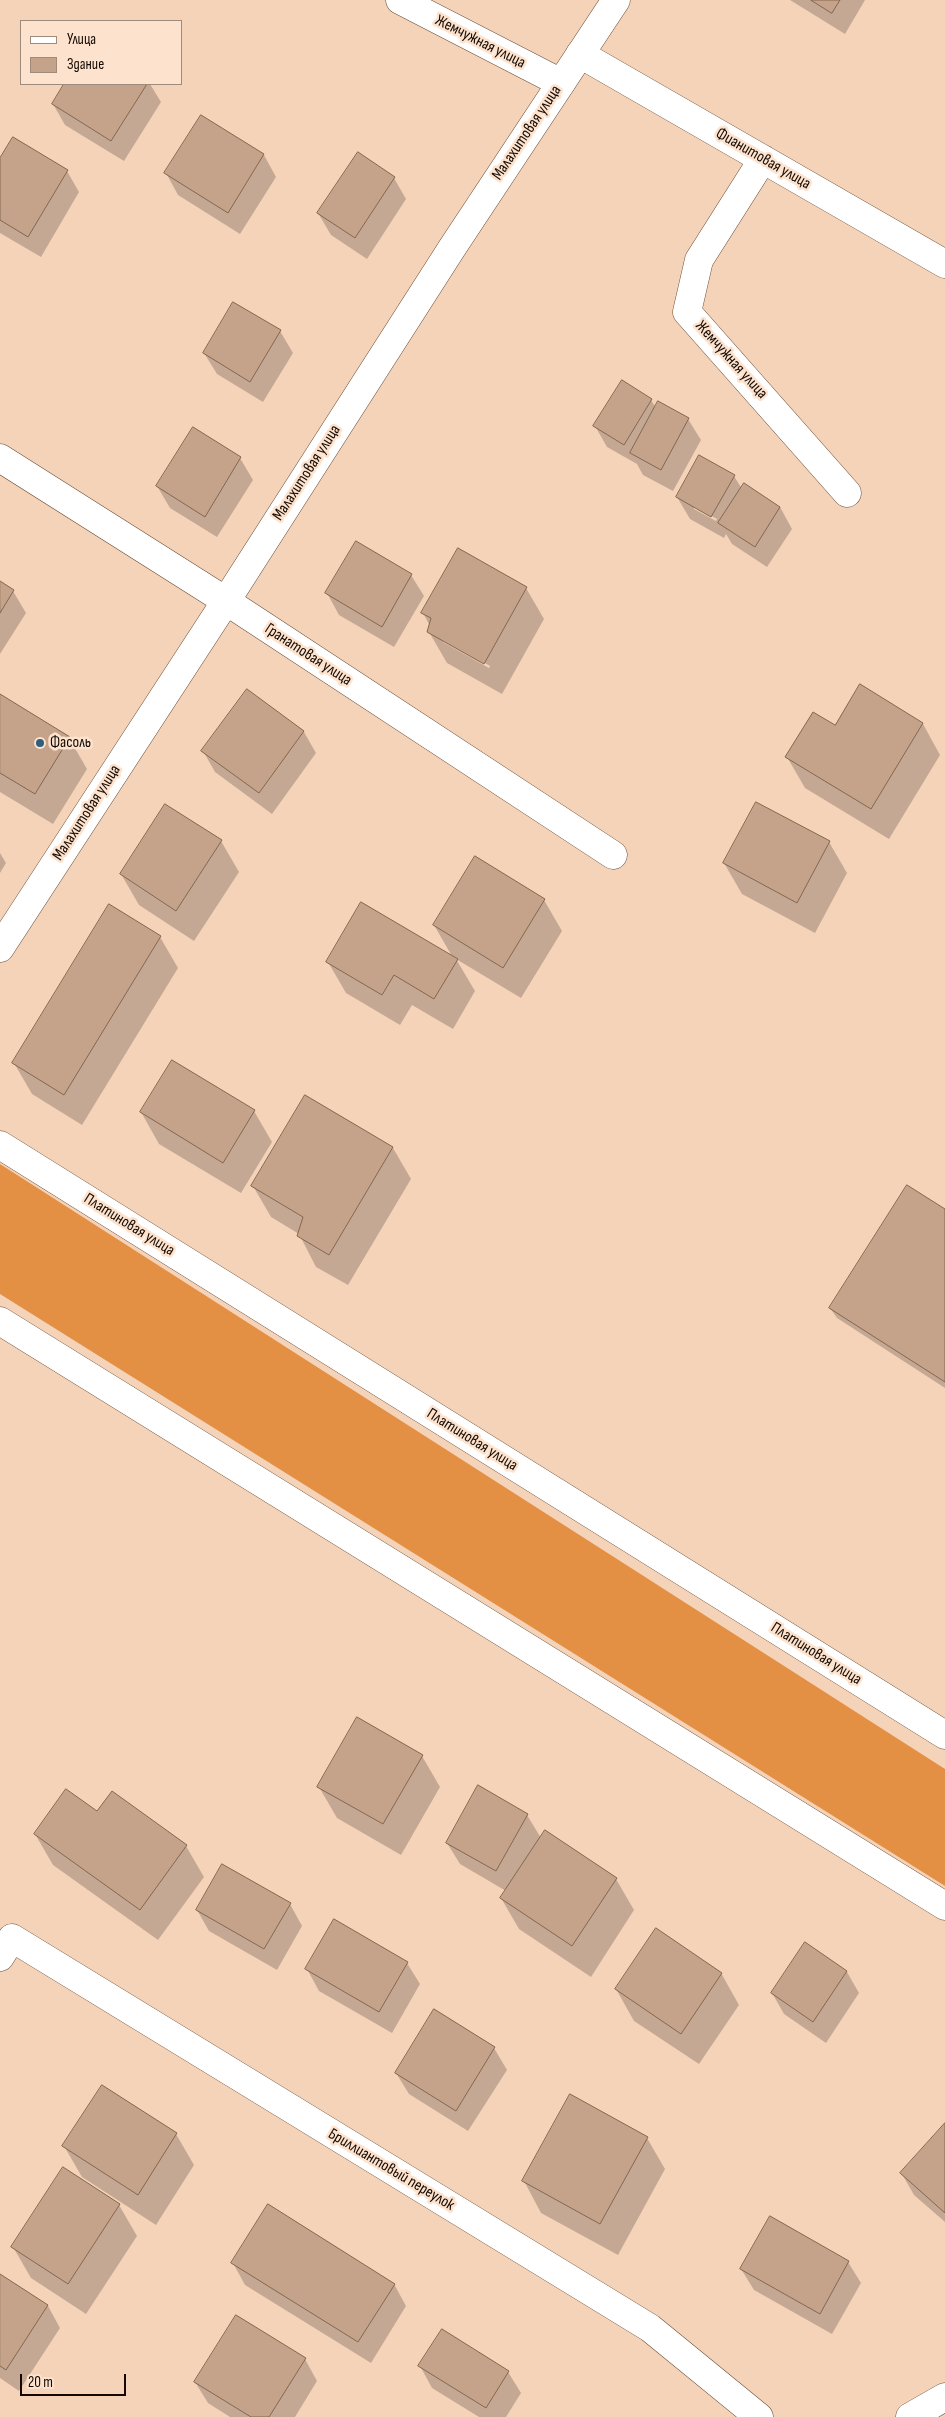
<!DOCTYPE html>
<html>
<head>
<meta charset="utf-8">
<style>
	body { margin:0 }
	#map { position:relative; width:945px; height:2417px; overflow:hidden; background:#f5d3b9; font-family:"Sofia Sans Condensed",sans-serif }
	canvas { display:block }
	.legend { position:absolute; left:20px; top:20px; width:162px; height:65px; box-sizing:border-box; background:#fde2cd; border:1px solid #9f8b7c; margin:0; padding:6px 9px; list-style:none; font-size:15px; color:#130902 }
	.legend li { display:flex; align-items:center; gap:10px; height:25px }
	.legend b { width:25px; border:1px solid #9f8b7c }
	.scale { position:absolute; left:20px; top:2374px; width:106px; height:22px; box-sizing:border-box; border:2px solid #130902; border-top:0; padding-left:6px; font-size:15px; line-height:18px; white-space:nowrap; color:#130902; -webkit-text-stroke:4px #fde2cd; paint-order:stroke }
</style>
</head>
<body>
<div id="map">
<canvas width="945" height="2417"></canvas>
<ul class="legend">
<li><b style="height:6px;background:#fff"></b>Улица</li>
<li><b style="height:14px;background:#c4a38a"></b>Здание</li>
</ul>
<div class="scale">20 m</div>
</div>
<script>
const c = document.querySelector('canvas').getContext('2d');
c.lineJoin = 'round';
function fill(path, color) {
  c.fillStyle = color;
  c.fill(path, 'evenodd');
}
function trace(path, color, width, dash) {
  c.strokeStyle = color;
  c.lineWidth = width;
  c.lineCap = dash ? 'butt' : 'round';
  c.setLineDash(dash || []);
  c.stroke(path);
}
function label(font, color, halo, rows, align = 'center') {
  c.font = font + ' "Sofia Sans Condensed",sans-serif';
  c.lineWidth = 5;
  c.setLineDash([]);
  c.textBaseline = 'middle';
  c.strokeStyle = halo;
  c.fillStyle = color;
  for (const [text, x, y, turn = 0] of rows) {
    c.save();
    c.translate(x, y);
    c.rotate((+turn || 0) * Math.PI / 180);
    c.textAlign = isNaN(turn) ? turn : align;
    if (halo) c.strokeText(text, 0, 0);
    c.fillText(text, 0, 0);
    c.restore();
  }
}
const forest = new Path2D(`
	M0,1164L945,1769V1886L0,1294Z`);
const shadow = new Path2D(`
	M790,0H865L845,34Z
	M65,84H150L161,102L124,161L65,125L53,104Z
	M201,116L264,155L276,177L240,234L178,195L166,173Z
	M0,161L67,171L79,192L41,257L0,233Z
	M394,178L406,199L367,259L331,235L318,213Z
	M280,331L293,353L263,402L217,374L204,353Z
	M651,400L656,408L688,419L701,440L673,491L643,475L637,464L607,447L595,426Z
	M193,429L240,458L253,480L217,537L170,508L157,486Z
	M734,476L742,489L780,507L792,529L767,567L732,544L726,534L724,538L690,519L677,497ZM694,506L717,519L716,521L694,509Z
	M411,575L424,596L394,647L339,615L327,593Z
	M0,583L13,591L26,613L0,654Z
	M526,588L544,619L502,694L447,663L429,632L430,626L423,613ZM443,639L490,666L489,668L443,642Z
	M247,691L304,732L316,753L272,814L215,772L203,751Z
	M0,696L69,738L87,769L53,824L0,792Z
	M923,724L940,755L889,839L805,788L787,757L835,726Z
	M221,841L239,872L194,941L139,905L121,874Z
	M829,842L847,873L815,933L742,894L724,863Z
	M0,853L6,863L0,873Z
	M544,900L562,931L521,998L456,959L475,991L453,1029L412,1005L400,1025L346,993L328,962L453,958L434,925Z
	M160,937L178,968L82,1125L32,1094L14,1063Z
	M305,1097L393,1148L411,1179L348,1285L316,1267L299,1234L271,1217L253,1186Z
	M254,1111L272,1142L241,1193L159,1144L141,1112Z
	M945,1211V1388L837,1318L830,1308Z
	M422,1756L440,1787L401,1855L337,1818L319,1787Z
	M97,1813L186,1846L204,1877L158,1940L53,1865L35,1834Z
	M527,1815L541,1838L616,1879L634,1910L591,1977L519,1929L501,1898L506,1891L460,1864L447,1843Z
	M290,1904L302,1926L277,1970L209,1931L197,1910Z
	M805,1944L847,1972L859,1993L826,2043L784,2014L772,1993Z
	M407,1963L420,1984L392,2033L319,1991L307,1969Z
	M721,1973L739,2005L699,2064L634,2021L616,1989Z
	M435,2011L494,2048L507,2070L468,2131L409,2094L396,2073Z
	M103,2086L176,2134L194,2165L156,2225L82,2177L64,2146Z
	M945,2124V2222L914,2195L902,2174Z
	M647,2138L665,2169L618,2255L541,2213L524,2181Z
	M119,2205L137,2236L86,2314L31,2278L13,2247Z
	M848,2262L861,2283L832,2334L754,2290L741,2269Z
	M233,2263L394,2284L406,2306L371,2363L245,2285Z
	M0,2275L48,2306L60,2328L19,2391L0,2378Z
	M305,2359L317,2381L295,2417H230L208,2403L195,2382Z
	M420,2366L508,2372L521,2393L506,2417H479L432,2388Z`);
const building = new Path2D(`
	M811,0H840L832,13Z
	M64,84H147L111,141L52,104Z
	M201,115L264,154L228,213L164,173Z
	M13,137L68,170L28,237L0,220V158Z
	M358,152L395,177L355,238L317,213Z
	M233,302L281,330L250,382L203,353Z
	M622,380L652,399L624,445L593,426Z
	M658,401L689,418L661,470L630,453Z
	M193,427L241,457L205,517L156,486Z
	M699,455L735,475L711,517L676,497Z
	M744,483L780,507L755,547L718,523Z
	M356,541L412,574L382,627L325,593Z
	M458,548L527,587L484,664L427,632L431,618L421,613Z
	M0,581L14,590L0,613Z
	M860,684L923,723L871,809L785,757L813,712L835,725Z
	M247,689L304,731L259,793L201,751Z
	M0,694L70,737L35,794L0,773Z
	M756,802L830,841L797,903L723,863Z
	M165,804L222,840L176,911L120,874Z
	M475,856L545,899L503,968L433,925Z
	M361,902L458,959L434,999L394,975L382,995L326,962Z
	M109,904L161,936L64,1095L12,1063Z
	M172,1060L255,1110L223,1163L140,1112Z
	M305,1095L393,1147L329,1255L297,1236L303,1217L251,1186Z
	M907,1185L945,1209V1382L829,1308Z
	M357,1717L423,1755L383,1824L317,1787Z
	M478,1785L528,1814L496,1871L446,1843Z
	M66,1789L97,1811L112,1791L187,1845L140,1910L34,1834Z
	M545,1830L617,1878L572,1946L500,1898Z
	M222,1864L291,1903L264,1949L196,1910Z
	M334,1919L408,1962L379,2012L305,1969Z
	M656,1928L722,1973L681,2034L615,1989Z
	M805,1942L847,1971L813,2022L771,1993Z
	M434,2009L495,2047L456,2111L395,2073Z
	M102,2085L177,2133L138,2195L62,2146Z
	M570,2094L648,2137L600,2224L522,2181Z
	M945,2123V2213L900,2173Z
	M63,2167L120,2204L68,2284L11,2247Z
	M268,2204L395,2284L358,2342L231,2263Z
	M770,2216L849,2261L820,2314L740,2269Z
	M0,2274L48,2305L6,2370L0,2366Z
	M236,2315L306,2358L269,2417H251L194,2382Z
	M442,2329L509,2371L486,2408L418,2366Z`);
const street = new Path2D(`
	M400,0L561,83
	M580,54L945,264
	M763,159L699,260L687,312L847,493
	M0,458L226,601L613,855
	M0,1145L945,1735
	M0,1321L945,1906
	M0,1957L12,1938L650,2328L759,2417`);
const secondary = new Path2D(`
	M0,948L226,601L452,248L616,0
	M910,2417L945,2397`);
const markers = [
	[40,743,5,"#2f5d7c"]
];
const streetNames = [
	["Жемчужная улица",480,42,27],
	["Малахитовая улица",527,133,-56],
	["Фианитовая улица",763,159,30],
	["Жемчужная улица",731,360,48],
	["Малахитовая улица",307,473,-57],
	["Гранатовая улица",308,655,33],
	["Малахитовая улица",87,813,-57],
	["Платиновая улица",129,1225,32],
	["Платиновая улица",472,1440,32],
	["Платиновая улица",816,1654,32],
	["Бриллиантовый переулок",391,2170,31]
];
const poiNames = [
	["Фасоль",50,743]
];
fill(forest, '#e39045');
fill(shadow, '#0003');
fill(building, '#c4a38a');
trace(building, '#83664e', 1);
trace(street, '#684c35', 29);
trace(secondary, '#684c35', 29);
trace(street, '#fff', 28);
trace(secondary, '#fff', 28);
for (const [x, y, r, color] of markers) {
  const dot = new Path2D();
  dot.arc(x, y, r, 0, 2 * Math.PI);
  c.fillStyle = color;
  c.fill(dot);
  trace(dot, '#fde2cd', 2);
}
label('16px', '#130902', '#fde2cd', streetNames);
label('16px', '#130902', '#fde2cd', poiNames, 'left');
</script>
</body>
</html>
